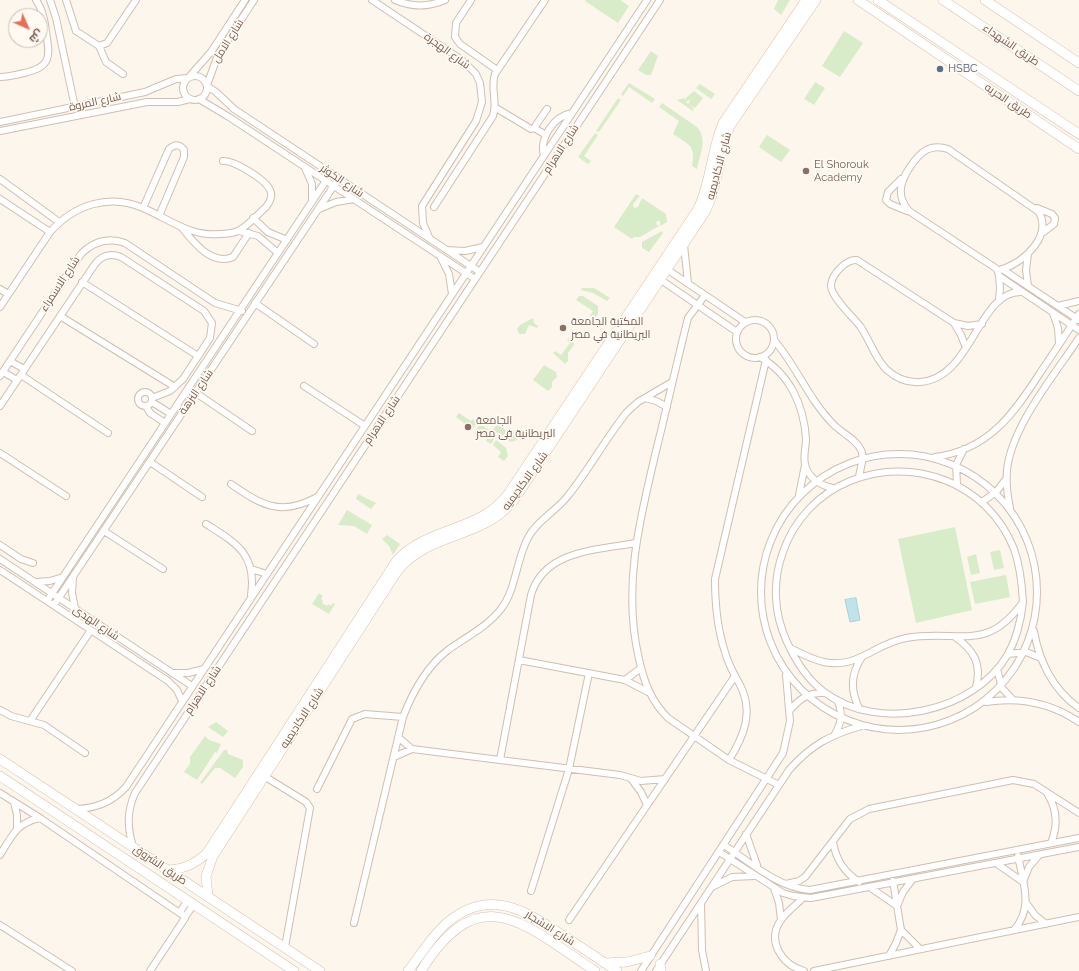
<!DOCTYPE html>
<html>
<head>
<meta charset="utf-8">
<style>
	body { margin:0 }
	#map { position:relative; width:1079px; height:971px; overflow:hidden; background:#fdf6ec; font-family:Raleway,Cairo,sans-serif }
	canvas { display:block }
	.north { position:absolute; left:8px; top:8px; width:40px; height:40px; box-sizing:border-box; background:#fffaf3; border:1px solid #cabbb1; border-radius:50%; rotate:135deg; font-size:11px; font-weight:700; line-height:16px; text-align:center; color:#7a5c4d }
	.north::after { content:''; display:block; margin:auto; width:14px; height:18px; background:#e76f51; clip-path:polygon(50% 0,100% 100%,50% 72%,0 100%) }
</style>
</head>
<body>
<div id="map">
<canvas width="1079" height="971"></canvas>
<div class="north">ش</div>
</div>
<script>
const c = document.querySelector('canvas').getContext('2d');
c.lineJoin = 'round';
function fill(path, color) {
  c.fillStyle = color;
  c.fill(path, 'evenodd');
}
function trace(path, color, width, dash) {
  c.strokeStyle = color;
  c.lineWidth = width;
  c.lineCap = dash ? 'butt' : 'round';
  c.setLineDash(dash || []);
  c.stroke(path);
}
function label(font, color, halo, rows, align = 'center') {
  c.font = font + ' Raleway,Cairo,sans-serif';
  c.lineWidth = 3.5;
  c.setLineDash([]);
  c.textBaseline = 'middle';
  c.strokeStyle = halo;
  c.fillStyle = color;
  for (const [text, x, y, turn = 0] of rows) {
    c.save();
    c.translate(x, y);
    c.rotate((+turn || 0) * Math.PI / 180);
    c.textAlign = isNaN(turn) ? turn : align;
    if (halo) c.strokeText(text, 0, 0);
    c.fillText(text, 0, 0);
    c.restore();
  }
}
const green = new Path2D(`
	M586,0H620L629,6L618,23L585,1Z
	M778,0H790L781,15L774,9Z
	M844,31L863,43L840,77L822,66Z
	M651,51L658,56L651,75H646L638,70Z
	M815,82L825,88L814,105L804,99Z
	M629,83L655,99L652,103L629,87L623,96L621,94Z
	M700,84L715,94L711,99L696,88Z
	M694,91L703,98L695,108L688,104L691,99L686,102L694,109L693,111L677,100L685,98L686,102V98Z
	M618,98L621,100L599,132L596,131Z
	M662,103L697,127C708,138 700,155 697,169L692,166C696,145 689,145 673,134L679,121L659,107Z
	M595,133L598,135L584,156L591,161L588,164L578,157Z
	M767,135L790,150L781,162L759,147Z
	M636,194L640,196L633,204L634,208L638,207L642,198L666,214L667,222L660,226V221H657L656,224L659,226L640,237H634L632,239L614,227Z
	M662,231L663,233L649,252L642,248V242Z
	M582,288H594L610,298L607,301L593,293L581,290Z
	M579,296H583L598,306V314L594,319L590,316L593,311L576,300Z
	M533,318L534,323L538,326L537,328L529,325L525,334H519L517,329L520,325Z
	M570,337L573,339L574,345L568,353V361L565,364L553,353L555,351L561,355L570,343L567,340Z
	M544,365L556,372L557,377L552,382V387L548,391L533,380Z
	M459,413L471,421L473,419L478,422L472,429L456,417Z
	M480,424L497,435L491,444L486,441L490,434L484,430L479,436L474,433Z
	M497,424L510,433L516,430L521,434L517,440L511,442L493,430Z
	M496,440L506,448L508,456L504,461L498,457L501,452L493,445Z
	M358,494L376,503L371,509L356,499Z
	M347,510L372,525L367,534L354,526L338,525Z
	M955,527L972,610L916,623L898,539Z
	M387,535L400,544L393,555L389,546L382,539Z
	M1000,550L1004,568L994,570L990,552Z
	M976,554L980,573L971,575L967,557Z
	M1006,575L1010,597L975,604L970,582Z
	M319,593L323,596L321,599L323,601L322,603L327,606L328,604L331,606L333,603L335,604L329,614L312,604Z
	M216,722L228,731L223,737L208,727Z
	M205,736L209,740L221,744L217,753L215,752L197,780L184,772L190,764V757Z
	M224,750H227L228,754L243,760V767L235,778L220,768H215L202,784L200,783Z`);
const water = new Path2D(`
	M856,598L860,620L850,622L845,600Z`);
const street = new Path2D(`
	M50,0L56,18L75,107
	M66,0L76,31L99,46L107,43L136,0
	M372,0L462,60L476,74L480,83L482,102L476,121L422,206L423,223L429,237
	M395,0C411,7 429,7 445,0
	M471,0L456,23L455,37L460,44L497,70
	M99,46L106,62L123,74
	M183 88a12 12 0 1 1 24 0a12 12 0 1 1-24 0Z
	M0,77C8,77 16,75 24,73C52,67 50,56 46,32C45,20 43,10 36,0
	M189,77L211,52L245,0
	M207,85L218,55L254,0
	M207,86L216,92L234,109L480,272
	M199,99L229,117L475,279
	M496,108L531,129L534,128L547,109
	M0,122L145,92L176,79L188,78
	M534,128L546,135
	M0,131L147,102H178L190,99
	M544,156C539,138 554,116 572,113
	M305,168L312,184V201
	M0,179L59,222
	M901,179L888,192L886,200L890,204L907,211
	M0,199L50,232
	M434,207L493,116C498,102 490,88 495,74L545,0
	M143,208L169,149C175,144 180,144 184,150V157L159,216
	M1037,208L1052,214L1055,218L1054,224L1042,233
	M319,209L336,202L354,199
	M253,218L268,232L287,240
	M182,228C194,243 212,266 233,257L249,233
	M239,231L258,236L278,253
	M684,245L688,283
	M447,250L465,251L483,247
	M441,258L449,274L452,294
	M1002,269L1079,320
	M1003,269C1025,261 1052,236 1039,212L948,149C930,143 920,152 910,167C900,182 896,196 909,211L997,269L999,276L1079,330
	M668,270L745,322
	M661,280L737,332
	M82,282L198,356
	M1028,286L1026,270L1028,254
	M0,289L8,294
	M705,295L688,318L686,326C676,366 667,407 657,447C640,518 622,587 639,659C644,682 651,701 668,718L729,760L779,785
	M999,299L1000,288L999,276
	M255,303L314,344
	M1058,306L1079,301
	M0,307L50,232C74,205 109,193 143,208C169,219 190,237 220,234C226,234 233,233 238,231C248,226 258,214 266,207C270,202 273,196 270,190C266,180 234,160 223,161
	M1053,313L1058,328L1059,344
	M60,316L175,387
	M736 339a19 19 0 1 1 38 0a19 19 0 1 1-38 0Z
	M954,323L961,335L966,348
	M982,324L968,326L954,323L857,260C846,259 832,274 831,285C830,296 853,317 860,326C870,340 875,359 887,370C896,378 908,383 920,382C972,379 978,291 1021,292
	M774,340C797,367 809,400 834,425C842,433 857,440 861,450C865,457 860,469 859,477
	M760,357C790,374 804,406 806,439C806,447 803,456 805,464C807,477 821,486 833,488
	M10,361L24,369
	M3,372L17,380
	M21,375L108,433
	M0,376L81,254C94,241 108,237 125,243L215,303L242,311
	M304,386L365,426
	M138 399a7 7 0 1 1 14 0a7 7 0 1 1-14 0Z
	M196,393L252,431
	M645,398L656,401L667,407
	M152,402L171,414
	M0,406L95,264C102,255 111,253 121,257L204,311L212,323L210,338L183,379L170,391L152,398
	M146,406L150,413L165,423
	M0,453L66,496
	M761 592a138 138 0 1 1 276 0a138 138 0 1 1-276 0Z
	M935,457C988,450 1013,415 1040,373C1053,354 1066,334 1079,314
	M150,462L202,497
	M231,484C261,505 281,517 317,497
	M957,484L956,465L964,449
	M799,495L805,465
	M982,502L996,492L1006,479
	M1010,508C1007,493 1005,478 1008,463C1016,421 1055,374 1079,338
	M206,524C236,543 257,554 251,595
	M104,531L163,569
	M0,545L21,559L33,563
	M0,559L192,686
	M251,569L267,574
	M0,570L168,681L177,690L182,701
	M73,578L72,593L75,608
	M36,582L50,581L63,577
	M47,601L331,173
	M54,605L339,178
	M1034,631C1039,661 1053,690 1079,708
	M955,637C974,650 982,664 976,687
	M790,648C815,661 834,670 861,657C876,650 889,641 906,638C958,628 985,655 1023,602C1022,583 1020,566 1014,549C988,483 913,455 850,481C818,494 794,520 783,552C772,582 774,614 787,642C796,662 807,679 824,692C878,733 974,713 1008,654C1017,638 1021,620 1023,602
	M1008,654L1026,652L1041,658
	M519,660L625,680L648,692
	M997,669L1002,688L1013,700
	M172,673H188L204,669
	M625,680L641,668
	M986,702C1019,697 1051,703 1079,722
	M859,708C850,690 851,673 862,657
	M0,710L11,716L44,725L85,753
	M790,710C800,698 810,692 825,693
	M30,721L91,630
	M835,734C842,722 843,712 837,700
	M398,737L412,749
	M394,757L412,749L620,775L641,781L665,779
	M500,760L531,595C544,550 597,550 636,543
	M729,760C744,736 754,712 740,685C734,674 728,664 725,652C717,628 715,604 715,579L766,360
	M264,776L306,802L310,808L285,947
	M632,780L641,792L647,805
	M317,789L352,719L365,714L403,717
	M0,793L40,818L184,916L185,918L150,971
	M1047,793C1058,810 1058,826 1051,843
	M14,802L17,815V828
	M77,809C97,808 112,802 126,787L647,0
	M746,834L757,865
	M833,842C836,860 844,872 859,882
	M724,845C750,862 778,888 810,890L1079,838
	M133,847C127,827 127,811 135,793L660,0
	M719,852L783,893L793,896L811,898L1079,847
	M0,855C12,836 16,823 40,818
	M996,863L1023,882L1029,867L1039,855
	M786,884L799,881L805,877L850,819L869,809L1013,780L1034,784L1079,813
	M712,887L732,877L755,876
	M774,888L779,903L781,920
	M871,888L897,906L903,892L912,880
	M531,891L569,769L589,673
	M803,898C796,905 786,912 781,920C766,941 782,965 804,971
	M701,903L702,950L706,971
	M1027,904L1035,915L1046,924
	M180,912L188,900
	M185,917L194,904
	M569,920L735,676
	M354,923L403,717C413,691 426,667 448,650C466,637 487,627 501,609C517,588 516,558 529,536C538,520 556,511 567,497C589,470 605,439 627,412L638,402L672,382
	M0,925L72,971
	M901,930L920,949
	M1014,930C1034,907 1023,883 1018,856
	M889,956L896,943L901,930L893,881
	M641,971L783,753L790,721L786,675
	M656,971L789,770C811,745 830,735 861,726
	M814,971L1079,917`);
const secondary = new Path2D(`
	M858,0L1079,149
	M878,0L1079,134
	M943,0L1079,91
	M985,0L1079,63
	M0,759L320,971
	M0,776L294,971
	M168,870C184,869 195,864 207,853L397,560C429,526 480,532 508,494L698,209C711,182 711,151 723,123L806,0
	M208,896L206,876L213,856L398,570C431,531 484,539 514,500L705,212C719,185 718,154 730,126L816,0
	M604,963L627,962L650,956
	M660,964L661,971
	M408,971C421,955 432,935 448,922C490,887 526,911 564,936C581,947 599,959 617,971
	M421,971C480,876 525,925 595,971`);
const markers = [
	[940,69,4,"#5c6f8a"],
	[806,171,4,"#8d6e63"],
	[563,328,4,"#8d6e63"],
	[468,427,4,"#8d6e63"]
];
const streetNames = [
	["شارع الامل",228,41,-58],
	["طريق الشهداء",1011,45,34],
	["شارع الهجرة",447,51,36],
	["طريق الحريه",1008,101,34],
	["شارع المروة",95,102,-12],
	["شارع الاهرام",561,149,-57],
	["شارع الاكاديميه",719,166,-75],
	["شارع الكوثر",342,181,34],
	["شارع الاسمراء",60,284,-57],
	["شارع النزهة",196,392,-56],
	["شارع الاهرام",382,420,-56],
	["شارع الاكاديميه",525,481,-54],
	["شارع الهدى",96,623,34],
	["شارع الاهرام",203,690,-56],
	["شارع الاكاديميه",302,718,-57],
	["طريق الشروق",160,865,34],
	["شارع الاشجار",550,928,32]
];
const serviceNames = [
	["HSBC",948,69]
];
const educationNames = [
	["El Shorouk",814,165],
	["Academy",814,178],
	["المكتبة الجامعة",571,322],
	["البريطانية في مصر",571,335],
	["الجامعة",476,421],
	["البريطانية فى مصر",476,434]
];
fill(green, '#d8ecc9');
fill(water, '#bfe3e8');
trace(water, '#a5d3da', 1);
trace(street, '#d1beb0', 8);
trace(secondary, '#d6c0b0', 10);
trace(street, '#fff', 6);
trace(secondary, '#fff', 9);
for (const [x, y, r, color] of markers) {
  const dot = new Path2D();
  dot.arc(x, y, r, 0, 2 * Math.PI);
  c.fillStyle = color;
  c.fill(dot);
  trace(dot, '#fffaf3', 1.5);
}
label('11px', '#7a5c4d', '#fffaf3', streetNames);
label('11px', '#4e5e75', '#fffaf3', serviceNames, 'left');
label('11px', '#785e54', '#fffaf3', educationNames, 'left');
</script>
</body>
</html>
